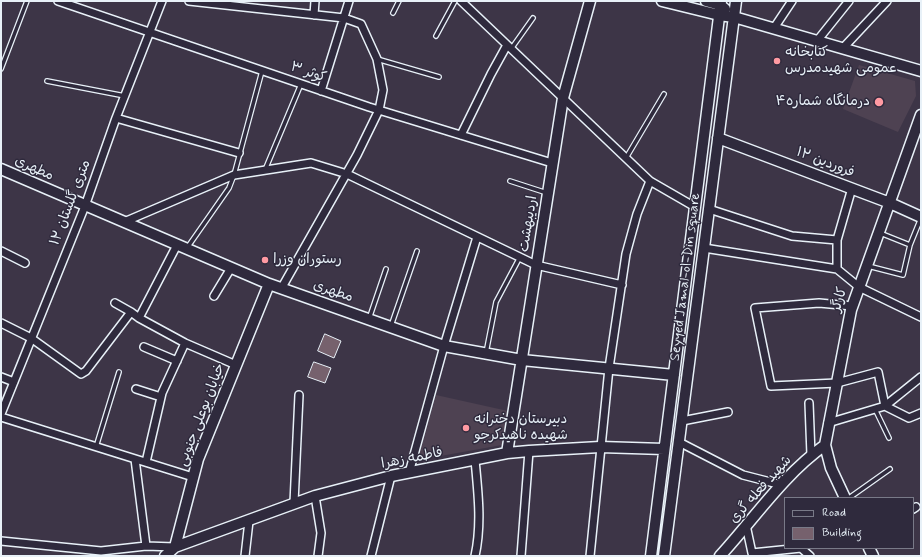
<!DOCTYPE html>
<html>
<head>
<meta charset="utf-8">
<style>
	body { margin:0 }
	#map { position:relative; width:922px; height:557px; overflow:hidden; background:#3d3547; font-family:Mynerve,sans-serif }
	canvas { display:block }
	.frame { position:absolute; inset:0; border:2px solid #e8f1f8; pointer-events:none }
	.legend { position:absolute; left:784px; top:497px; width:130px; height:52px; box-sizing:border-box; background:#2f2a3d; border:1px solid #797a88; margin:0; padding:5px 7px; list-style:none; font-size:12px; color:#e8f1f8 }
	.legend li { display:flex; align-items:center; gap:8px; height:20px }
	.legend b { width:20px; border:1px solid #797a88 }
</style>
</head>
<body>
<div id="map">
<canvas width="922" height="557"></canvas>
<div class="frame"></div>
<ul class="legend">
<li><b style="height:5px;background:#2f2a3d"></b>Road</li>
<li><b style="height:11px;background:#76616d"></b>Building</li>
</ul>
</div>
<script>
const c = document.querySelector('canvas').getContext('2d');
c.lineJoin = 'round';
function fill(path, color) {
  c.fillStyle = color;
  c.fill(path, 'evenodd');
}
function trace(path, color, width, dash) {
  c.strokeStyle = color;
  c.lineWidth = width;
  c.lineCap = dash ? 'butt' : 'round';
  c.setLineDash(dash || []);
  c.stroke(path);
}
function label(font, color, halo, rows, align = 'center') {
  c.font = font + ' Mynerve,"Playpen Sans Arabic",sans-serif';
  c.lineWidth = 3;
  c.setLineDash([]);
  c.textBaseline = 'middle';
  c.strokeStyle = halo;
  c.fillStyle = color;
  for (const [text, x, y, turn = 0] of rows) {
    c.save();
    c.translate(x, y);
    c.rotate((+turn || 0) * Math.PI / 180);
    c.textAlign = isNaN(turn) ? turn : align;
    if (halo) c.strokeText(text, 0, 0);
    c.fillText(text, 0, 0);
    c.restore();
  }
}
const built = new Path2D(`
	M859,65L915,81L916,96L898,132L843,109Z
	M436,395L508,411L502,445L418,460Z`);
const building = new Path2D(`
	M325,334L341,341L334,358L318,351Z
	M314,362L331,368L325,383L308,377Z`);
const lane = new Path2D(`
	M393,13L399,1
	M436,36L455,1
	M511,49L533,18
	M377,59L439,77
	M1,69L27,1
	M47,81L125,96
	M626,158L664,94
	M265,170L301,84
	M510,181L547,193
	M910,245L921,218
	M187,248L229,188L234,175L262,71
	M868,266L903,275L910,245L880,233
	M369,319L386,269
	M391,326L417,251
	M486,353L496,302L520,257
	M875,409L889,438
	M96,447L119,372
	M849,498L890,469`);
const street = new Path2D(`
	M58,1L369,107L552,163
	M189,1L344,18L361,24L377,59L383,90L379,110L357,155L281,289
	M461,1L650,181L695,207
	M314,15L315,1
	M774,28L792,1
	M817,41L849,1
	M843,48L887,1
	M321,91L349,1
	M116,118L239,153
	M461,135L491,74L507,45
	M852,188L837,240V269L859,287L921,317
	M709,209L792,236L837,240
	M124,222L234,175L311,163L347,174L536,265L622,285
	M704,248L837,269
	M1,251L25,263
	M214,296L231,268
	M115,303L131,312L139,318L185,343L236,365
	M852,306L819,303L755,308L771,386L837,383L878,372L885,406L909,418L921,413
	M139,318L177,245
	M1,323L31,338L81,374L86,371L131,312
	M144,347L177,361
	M1,377L14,382
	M136,389L161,397
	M809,403L811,455
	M1,414L85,206L116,118L162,1
	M1,417L193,477
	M682,421L728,412
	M828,423L885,406L921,377
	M679,442L743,475L782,485
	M135,459L146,546
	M146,462L162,393L185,343
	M409,473L444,346L477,237
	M315,496L321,533L318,556
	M294,503L299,395
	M913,509L916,507
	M746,525L752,553L801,548L810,556
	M1,541L101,551L146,546L175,547
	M245,556L249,521
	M371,556L391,476
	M475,556C482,524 478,492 475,460
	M521,556L529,451
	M590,556L609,368L626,254L637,214L650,181`);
const secondary = new Path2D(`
	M662,1L719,15L734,17L921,71
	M706,1L720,5L725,9
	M718,138L890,203L921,217
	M1,169L269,284L444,346L522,360L674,375
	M507,453L563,98L590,1
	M845,498L831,468L825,445L851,310L921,115
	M175,547L315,496L391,476L507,453L529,451L600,447L664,449
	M869,548L873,556
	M165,556L175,547L198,459L269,284
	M651,556L721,1
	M664,556L736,1
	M720,556C754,519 783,475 825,445`);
const markers = [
	[777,61,4,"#ff9aa2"],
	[879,102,5,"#ff9aa2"],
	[265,260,4,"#ff9aa2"],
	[466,428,4,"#ff9aa2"]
];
const poiNames = [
	["کتابخانه",785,53],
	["عمومی شهیدمدرس",785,69],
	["درمانگاه شماره۴",870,102,"right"],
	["رستوران وزرا",273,260],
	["دبیرستان دخترانه",474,420],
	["شهیده ناهیدکرجو",474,436]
];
const streetNames = [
	["کوثر ۳",308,73,19],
	["۱۲ فروردین",825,163,21],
	["مطهری",34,169,24],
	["۱۲ متری گلستان",71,203,-69],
	["اردیبهشت",529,224,-81],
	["Seyyed Jamal-ol-Din square",686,277,-83],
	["مطهری",333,292,19],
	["کارگر",840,300,-73],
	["خیابان بوعلی جنوبی",202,415,-69],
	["فاطمه زهرا",412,459,-11],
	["شهید فعله گری",761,490,-48]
];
fill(built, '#4e4252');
fill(building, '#76616d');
trace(building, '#e8f1f8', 1);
trace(lane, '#e8f1f8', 6);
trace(street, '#e8f1f8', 10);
trace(secondary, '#e8f1f8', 13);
trace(lane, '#2f2a3d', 3.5);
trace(street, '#2f2a3d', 7);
trace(secondary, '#2f2a3d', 10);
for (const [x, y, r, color] of markers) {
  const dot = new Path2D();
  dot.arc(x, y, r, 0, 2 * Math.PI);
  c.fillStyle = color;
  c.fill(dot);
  trace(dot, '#2f2a3d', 1.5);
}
label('14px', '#e8f1f8', '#2f2a3d', poiNames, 'left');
label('14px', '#e8f1f8', '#2f2a3d', streetNames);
</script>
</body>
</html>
